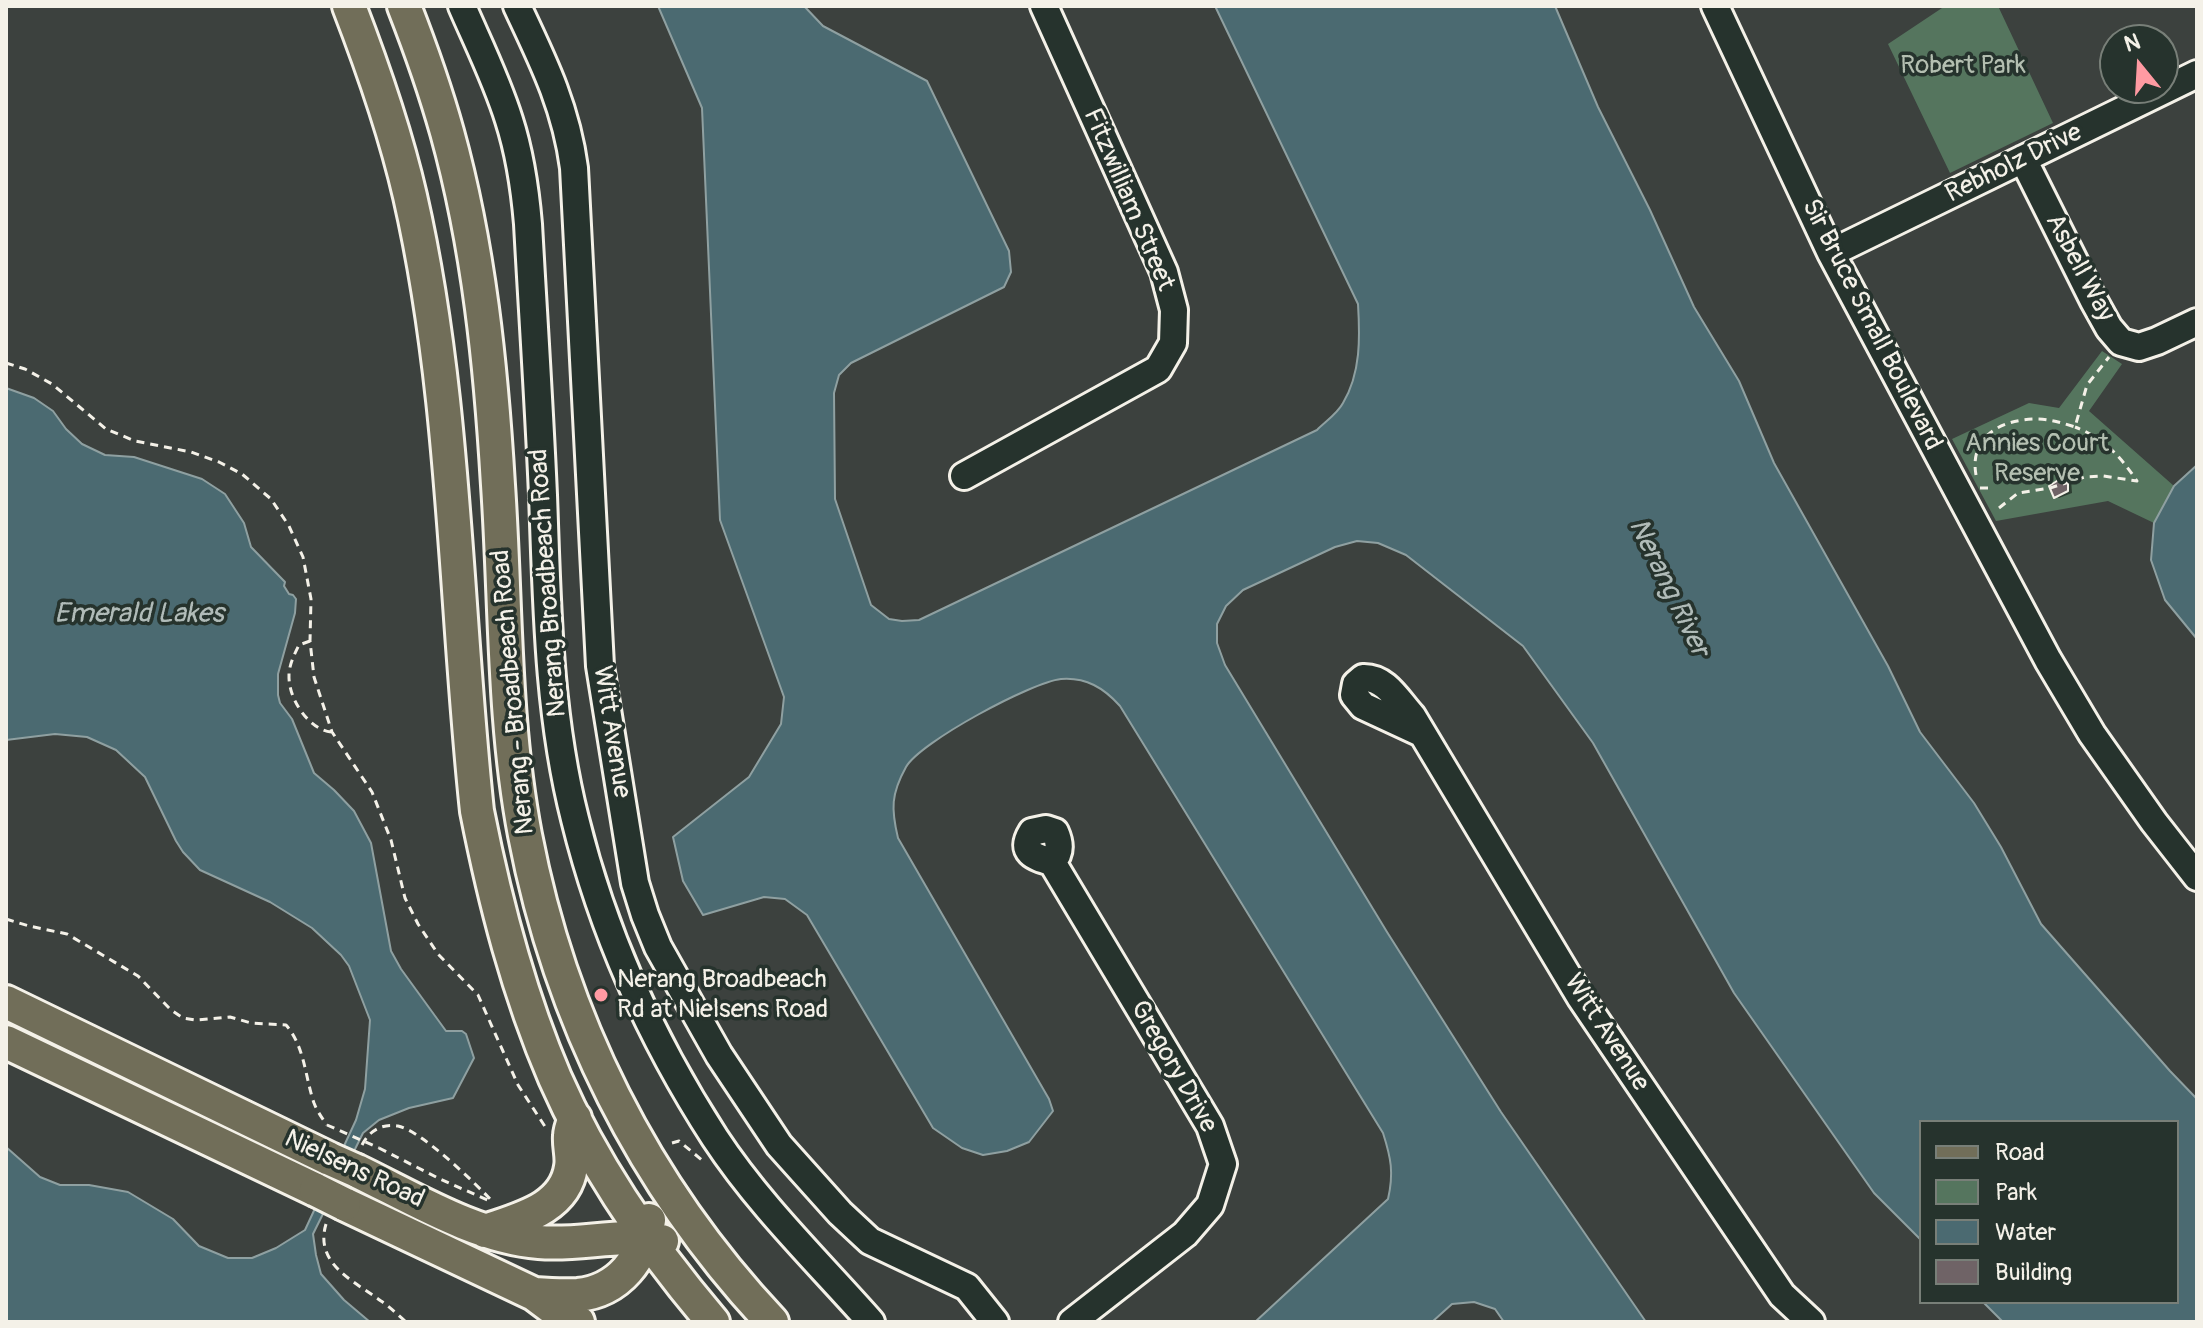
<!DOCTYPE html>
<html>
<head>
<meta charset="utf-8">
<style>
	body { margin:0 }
	#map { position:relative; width:2203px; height:1328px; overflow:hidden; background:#3c413e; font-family:Pangolin,sans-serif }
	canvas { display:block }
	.frame { position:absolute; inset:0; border:8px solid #f4f1e8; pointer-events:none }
	.legend { position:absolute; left:1919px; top:1120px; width:260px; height:184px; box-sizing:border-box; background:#26332d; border:2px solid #787f78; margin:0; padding:10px 14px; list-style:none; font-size:24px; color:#f4f1e8 }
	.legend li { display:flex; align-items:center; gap:16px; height:40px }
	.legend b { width:40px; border:2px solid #787f78 }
	.north { position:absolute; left:2099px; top:24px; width:80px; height:80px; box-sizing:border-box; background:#26332d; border:2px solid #787f78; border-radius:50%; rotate:342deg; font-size:22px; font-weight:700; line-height:32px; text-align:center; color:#f4f1e8 }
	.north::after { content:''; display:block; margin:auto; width:28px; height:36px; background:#ff9aa2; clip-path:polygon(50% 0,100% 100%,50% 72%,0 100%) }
</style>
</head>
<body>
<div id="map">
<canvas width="2203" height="1328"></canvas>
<div class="frame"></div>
<ul class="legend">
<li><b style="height:10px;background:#716e59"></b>Road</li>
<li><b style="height:22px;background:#55755e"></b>Park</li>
<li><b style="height:22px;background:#4b6a71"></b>Water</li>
<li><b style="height:22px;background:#6f6366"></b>Building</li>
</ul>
<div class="north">N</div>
</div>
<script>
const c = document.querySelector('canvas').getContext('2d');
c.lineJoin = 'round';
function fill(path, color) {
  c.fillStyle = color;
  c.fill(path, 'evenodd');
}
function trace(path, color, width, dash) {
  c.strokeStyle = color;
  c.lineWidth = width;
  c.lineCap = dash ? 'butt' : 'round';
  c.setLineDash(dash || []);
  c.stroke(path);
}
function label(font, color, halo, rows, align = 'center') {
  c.font = font + ' Pangolin,sans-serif';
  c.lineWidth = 7;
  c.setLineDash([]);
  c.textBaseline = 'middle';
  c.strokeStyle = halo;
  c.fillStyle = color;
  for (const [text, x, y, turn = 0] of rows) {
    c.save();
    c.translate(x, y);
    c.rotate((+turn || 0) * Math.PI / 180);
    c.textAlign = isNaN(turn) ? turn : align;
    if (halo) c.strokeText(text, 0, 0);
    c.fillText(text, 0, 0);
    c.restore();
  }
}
const green = new Path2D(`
	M1945,6H1998L2053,123L1950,173L1888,44Z
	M2102,351L2122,364L2089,411L2174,486L2154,523L2108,501L1996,521L1952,439L2029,403L2059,408Z`);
const water = new Path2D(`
	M658,6H804L823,26L927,81L1009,251L1011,272L1004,287L851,363L839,375L834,393L835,499L871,605L889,619L902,621L919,620L1317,430C1325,422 1338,413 1343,403C1361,373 1360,337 1358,304L1215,6H1555L1598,107L1650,210L1694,307L1739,381L1774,463L1888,666L1920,732L1974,803L2001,847L2041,924L2170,1071L2197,1099V1322H2003L1983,1302H2177V1122H1921V1240L1874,1193L1734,993L1593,743L1523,646L1406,555L1378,543L1357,541L1335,547L1243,590L1226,606L1217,624V643L1225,665L1387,932L1501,1112L1646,1322H1504L1495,1309L1474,1302L1452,1304L1432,1322H1255L1388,1199C1394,1173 1391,1158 1383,1133L1120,706C1104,688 1086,677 1061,679C1032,682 920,742 906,767C891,794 891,809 898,838L1049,1099L1053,1111L1029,1142L1007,1151L983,1155L962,1148L933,1128L807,915L785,899L764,897L703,915L683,881L673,837L749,777L781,724L784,697L720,520L702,108Z
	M6,388L34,398L53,411L66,429L82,444L105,455L134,457L202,479L225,494L244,523L251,547L285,582L284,586L289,594L293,595L296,599L295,613L278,674V695L280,703L292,719L314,773L334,790L354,811L371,843L391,951L401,969L446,1031H462L466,1034L474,1058L453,1098L409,1108L379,1120L363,1133L313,1234L316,1255L321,1274L344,1300L370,1322H6V1147L40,1177L60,1185H89L128,1192L173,1219L199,1246L228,1258H252L276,1248L305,1230L356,1120L365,1089L370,1020L349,966L341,955L312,928L270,902L200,870L183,852L176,841L145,777L116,750L87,737L55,734L6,740Z
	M2197,465V639L2165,600L2151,560L2154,523L2174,486Z`);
const shadow = new Path2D(`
	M2068,477L2071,479L2072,493L2059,498L2056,496Z`);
const building = new Path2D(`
	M2068,474V491L2054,498L2049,486Z`);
const path = new Path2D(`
	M6,363L25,369L52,384L106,429L135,441L191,452L219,462L242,474L271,499L289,526L303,557L311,599L310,641L314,677L332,732L372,792L391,840L405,898L418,924L438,954L478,995L518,1085L546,1128
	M1976,475C1969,436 2002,419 2037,419C2050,419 2062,423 2075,427L2087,385L2109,357
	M1980,488H1988
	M1999,508L2018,493L2050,488L2085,477L2103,476L2137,481C2120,456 2104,438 2075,427
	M310,641L299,645C295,653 289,665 289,675C288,698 308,729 331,732
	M6,919L29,926L67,934L138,976L171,1010L183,1018L196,1020L230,1017L251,1023L286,1025C305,1047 305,1077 314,1103C317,1111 322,1118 327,1125
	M672,1143L679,1141L703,1161
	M362,1145C369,1131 382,1123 398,1126C422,1131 476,1184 494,1203
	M379,1148L440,1179L492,1202
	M326,1224C314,1264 354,1281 381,1301C390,1307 398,1315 406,1322`);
const minor = new Path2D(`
	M462,6C478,43 497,81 509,120C520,154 525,189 528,224C533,314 539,404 543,495C547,603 548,713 575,819C603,933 651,1039 715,1138C759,1205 818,1262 871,1322
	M517,6C543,61 566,107 574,168L600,666L635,883L645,915L658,947L719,1055L779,1145L840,1213L870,1241L967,1287L995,1322
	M1715,6L1831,253L2048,660L2092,734L2154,822L2197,877
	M2023,159L2094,301L2109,328L2121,342L2139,347L2157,341L2197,322
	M1831,253L2197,74
	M964,476L1158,369L1173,343L1174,310L1164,272L1044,6
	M1419,732L1363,706L1354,695L1356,684L1363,678C1386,677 1398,701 1412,716L1581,998L1782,1295L1811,1322
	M1046,829L1055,832C1060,843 1061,853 1052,862C1035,857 1019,853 1032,832Z
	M1052,862L1210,1126L1223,1164L1210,1205L1185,1234L1072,1322`);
const major = new Path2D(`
	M349,6C373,68 395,131 410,196C456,397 455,606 477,811C495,902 518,992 555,1078C594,1167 650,1248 713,1322
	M404,6C420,47 435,89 447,132C479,247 491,367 498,485C506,601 503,720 525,835C560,1018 644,1186 772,1322
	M6,1002L330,1159
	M6,1042L316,1190
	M357,1171C413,1198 476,1237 539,1242C580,1246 622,1232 662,1241
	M344,1204L534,1294L558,1312L578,1322
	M485,1231C519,1219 565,1209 571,1167C573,1157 569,1146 570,1136C570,1130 573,1123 575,1118
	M534,1294C548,1295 563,1296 578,1295C619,1291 644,1258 649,1220`);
const pathBridge = new Path2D(`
	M327,1125L379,1148`);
const majorBridge = new Path2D(`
	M330,1159L357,1171
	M316,1190L344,1204`);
const markers = [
	[601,995,8,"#ff9aa2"]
];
const parkNames = [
	["Robert Park",1963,66],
	["Annies Court",2037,444],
	["Reserve",2037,474]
];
const streetNames = [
	["Rebholz Drive",2014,164,-26],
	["Fitzwilliam Street",1128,200,67],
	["Asbell Way",2079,268,62],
	["Sir Bruce Small Boulevard",1871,325,63],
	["Nerang Broadbeach Road",549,583,-94],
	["Nerang - Broadbeach Road",514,692,-95],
	["Witt Avenue",611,732,81],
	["Witt Avenue",1606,1033,57],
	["Gregory Drive",1173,1067,60],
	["Nielsens Road",354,1170,25]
];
const poiNames = [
	["Nerang Broadbeach",617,980],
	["Rd at Nielsens Road",617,1010]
];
const waterNames = [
	["Nerang River",1668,588,64],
	["Emerald Lakes",139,615]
];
fill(green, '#55755e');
fill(water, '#4b6a71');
trace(water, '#8fa0a1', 2);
fill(shadow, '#0007');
fill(building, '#6f6366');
trace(building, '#f4f1e8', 2);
trace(minor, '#f4f1e8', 32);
trace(major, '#f4f1e8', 38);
trace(path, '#f4f1e8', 3, [8, 6]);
trace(minor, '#26332d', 26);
trace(major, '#716e59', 32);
trace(majorBridge, '#f4f1e8', 38, []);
trace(pathBridge, '#f4f1e8', 3, [8, 6]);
trace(majorBridge, '#716e59', 32);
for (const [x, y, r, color] of markers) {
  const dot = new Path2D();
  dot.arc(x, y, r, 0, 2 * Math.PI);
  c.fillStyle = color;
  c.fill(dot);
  trace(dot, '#26332d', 3);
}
label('26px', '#b4bfb1', '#26332d', parkNames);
label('26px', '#f4f1e8', '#26332d', streetNames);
label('26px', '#f4f1e8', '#26332d', poiNames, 'left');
label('italic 28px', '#b0bbb8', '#26332d', waterNames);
</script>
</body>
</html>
